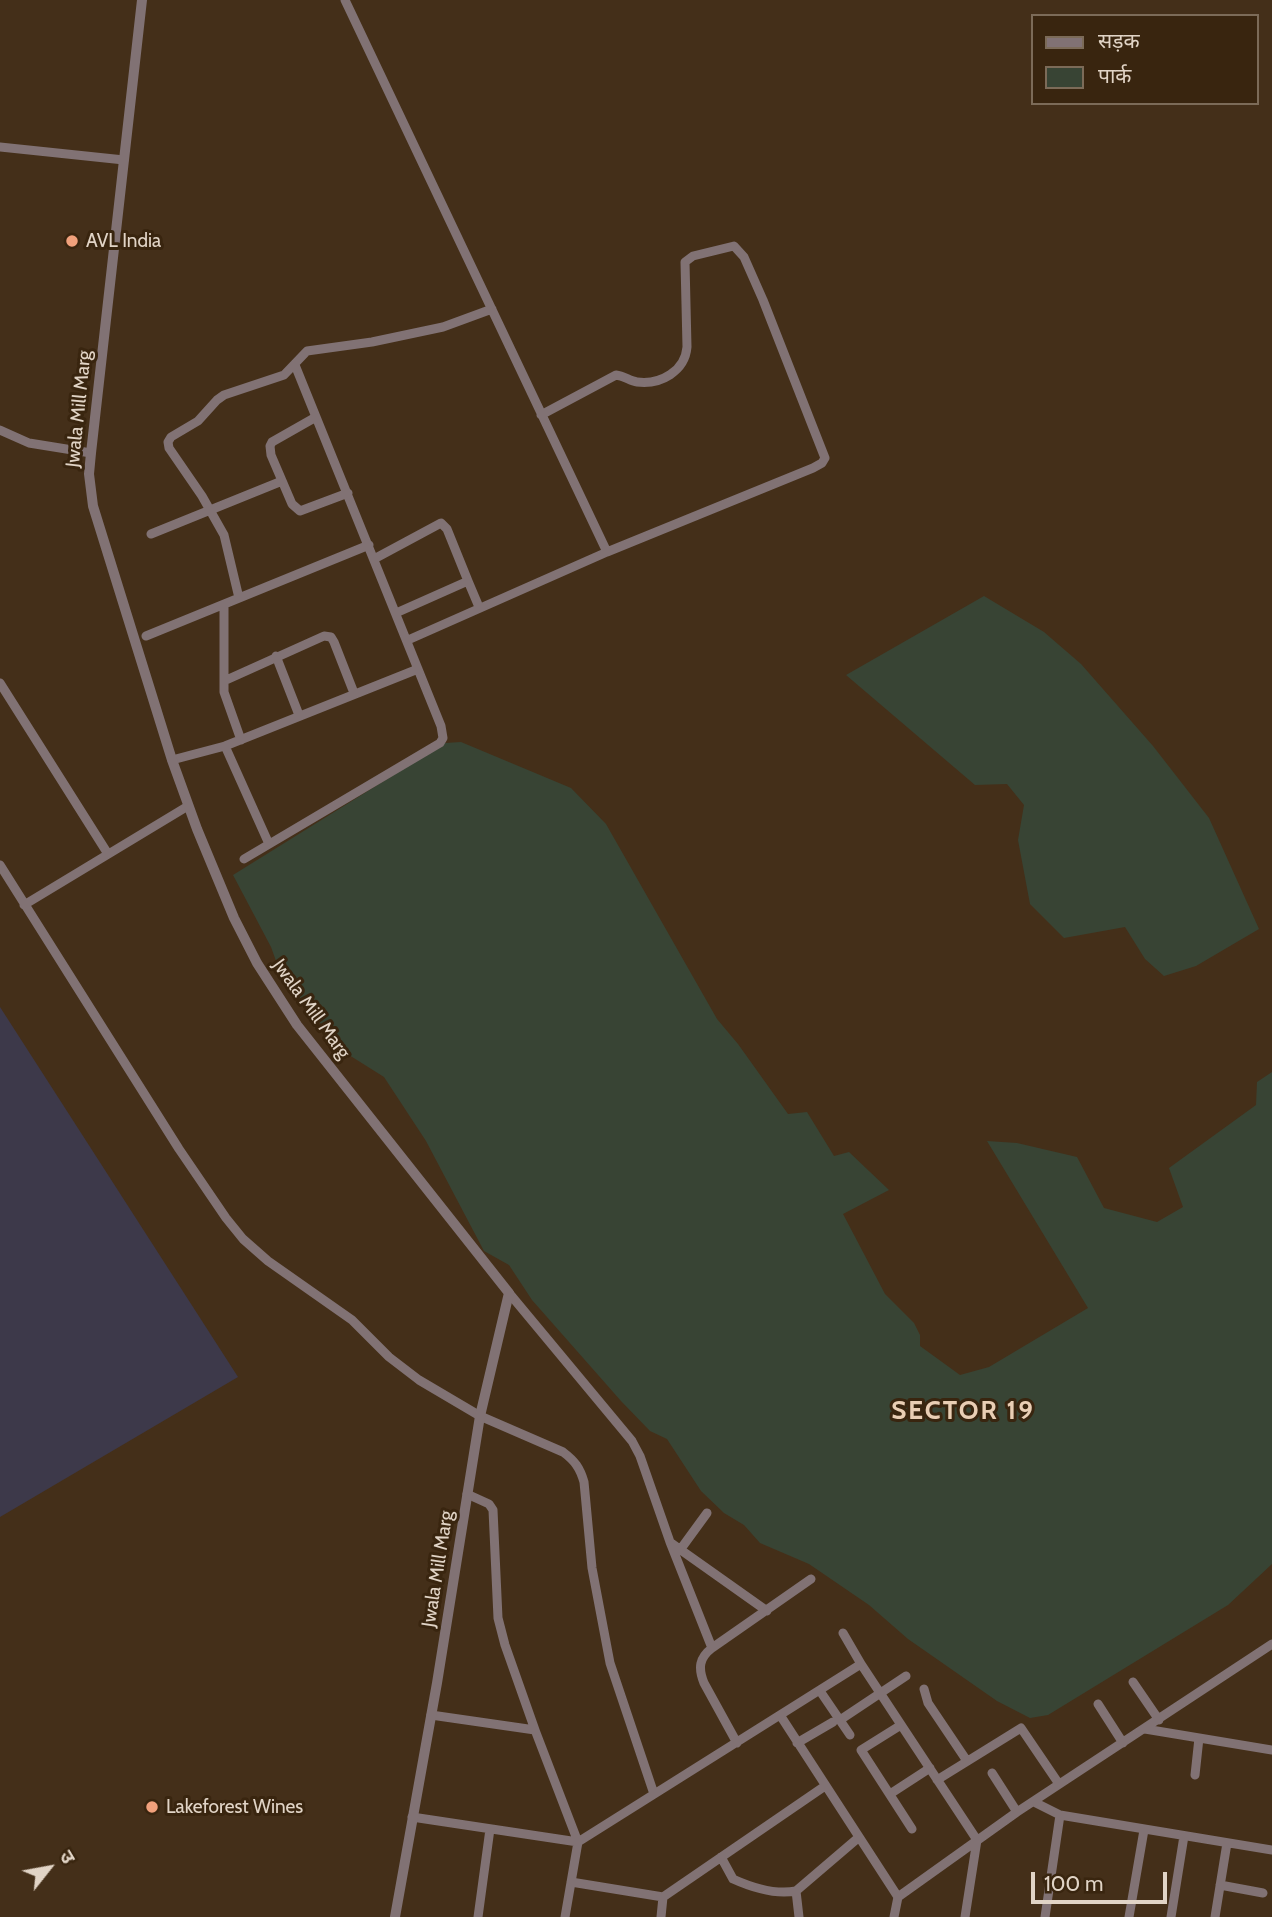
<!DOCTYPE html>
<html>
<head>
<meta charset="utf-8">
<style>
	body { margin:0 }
	#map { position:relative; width:1272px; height:1917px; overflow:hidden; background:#442f19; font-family:Cabin,"Noto Sans Devanagari",sans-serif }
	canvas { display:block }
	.legend { position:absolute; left:1031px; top:14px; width:228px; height:91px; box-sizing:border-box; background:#39250f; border:2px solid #7c6b58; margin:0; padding:9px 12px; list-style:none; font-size:21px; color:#e1d4c6 }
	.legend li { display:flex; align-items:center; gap:14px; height:35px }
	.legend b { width:35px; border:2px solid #7c6b58 }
	.north { position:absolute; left:14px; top:1833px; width:70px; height:70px; -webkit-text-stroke:5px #39250f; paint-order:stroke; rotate:59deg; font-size:19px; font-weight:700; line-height:28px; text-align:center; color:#e1d4c6 }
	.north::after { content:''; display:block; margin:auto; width:24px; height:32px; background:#e1d4c6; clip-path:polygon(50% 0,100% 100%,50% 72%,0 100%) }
	.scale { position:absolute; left:1031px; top:1872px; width:136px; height:32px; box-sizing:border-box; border:4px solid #e1d4c6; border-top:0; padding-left:9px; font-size:21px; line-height:24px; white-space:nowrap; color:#e1d4c6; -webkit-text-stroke:5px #39250f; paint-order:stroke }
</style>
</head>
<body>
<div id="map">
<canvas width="1272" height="1917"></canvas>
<ul class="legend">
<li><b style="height:9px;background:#817274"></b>सड़क</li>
<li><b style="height:19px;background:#384434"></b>पार्क</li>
</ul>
<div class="north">उ</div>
<div class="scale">100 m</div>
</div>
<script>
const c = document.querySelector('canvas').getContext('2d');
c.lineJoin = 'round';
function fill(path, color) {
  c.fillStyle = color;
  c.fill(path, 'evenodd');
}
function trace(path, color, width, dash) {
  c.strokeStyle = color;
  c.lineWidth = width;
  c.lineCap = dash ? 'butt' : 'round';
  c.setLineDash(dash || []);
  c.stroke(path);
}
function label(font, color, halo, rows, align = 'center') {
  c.font = font + ' Cabin,sans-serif';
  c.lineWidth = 6;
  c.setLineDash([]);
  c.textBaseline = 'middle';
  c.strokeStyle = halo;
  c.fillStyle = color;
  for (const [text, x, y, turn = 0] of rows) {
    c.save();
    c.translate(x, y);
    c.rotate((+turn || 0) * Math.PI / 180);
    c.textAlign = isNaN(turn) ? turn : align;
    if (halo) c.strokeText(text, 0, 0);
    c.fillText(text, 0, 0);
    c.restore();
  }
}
const industrial = new Path2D(`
	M0,1007L238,1377L0,1517Z`);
const green = new Path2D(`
	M984,596L1044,632L1081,664L1153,746L1209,818L1259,929L1196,966L1164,976L1145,959L1125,927L1064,938L1030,904L1018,840L1024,805L1007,784L975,785L846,675Z
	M461,742L571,788L606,824L717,1019L738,1044L788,1114L807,1112L834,1156L849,1152L889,1190L843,1214L885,1294L914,1323L920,1335V1346L960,1375L989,1367L1088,1308L987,1141L1017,1143L1077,1157L1104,1208L1157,1222L1183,1207L1169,1168L1256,1105L1257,1082L1272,1072V1564L1228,1605L1048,1715L1030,1718L997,1701L908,1639L869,1605L809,1564L760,1543L744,1525L724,1513L701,1491L667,1439L650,1431L621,1401L532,1300L509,1265L484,1251L426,1141L384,1077L349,1055L284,983L271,947L233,875L445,743Z`);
const minor = new Path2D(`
	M345,0L607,552
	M0,147L124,160
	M316,417L272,442L270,446L271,455L292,504L300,511L348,493
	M0,430L29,443L91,453
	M151,534L282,481
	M374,559L441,523L447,529L468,581L396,613
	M468,581L479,607
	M239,598L224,535L202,496L169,448L168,442L171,437L198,421L217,400L224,395L284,375L307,351L372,342L443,327L492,309
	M146,636L369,545
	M408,640L607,552L813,468L822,463L825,458L763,300L744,257L734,246L693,256L685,262L687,347C685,371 661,385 637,382C630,381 624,376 616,375L541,415
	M276,656L299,715
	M224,681V605
	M0,683L108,854
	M241,740L224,692V681L324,636L331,637L334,642L354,693
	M225,746L269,844
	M172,760L225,746L418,669
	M244,859L440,743L443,738L441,726L295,365
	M0,865L179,1149L226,1218L243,1239L268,1261L352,1320L389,1357L419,1380L480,1416L563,1452C575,1461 580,1468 584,1482L592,1568L610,1663L654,1794
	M24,905L188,806
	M509,1293L632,1441L640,1456L670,1542L712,1648
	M467,1494L489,1504L493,1510L498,1618L505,1645L535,1730L578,1842L565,1917
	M671,1543L767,1611
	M680,1550L707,1513
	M843,1633L861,1664L977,1840L965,1917
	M1133,1682L1159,1720
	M924,1689L928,1703L967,1761
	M820,1691L850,1735
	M1098,1704L1123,1743
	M431,1715L535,1730
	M780,1715L898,1897
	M840,1720L906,1676
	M901,1725L861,1750L912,1829
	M1145,1729L1272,1750
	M737,1743L704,1683C698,1668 699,1658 712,1648L811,1579
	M797,1743L833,1722
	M992,1773L1017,1812
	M1195,1775L1199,1738
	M937,1780L1021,1728L1059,1784
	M890,1794L930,1768
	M1034,1802L1060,1815L1272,1850
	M412,1817L578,1842L861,1664
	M721,1857L733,1879C753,1888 775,1895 796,1891L858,1838
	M571,1882L663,1897
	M1220,1885L1263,1893
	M796,1891L799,1917
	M478,1917L490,1829
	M661,1917L663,1897L825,1786
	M894,1917L898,1897L1017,1812L1272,1644
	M1045,1917L1060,1815
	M1129,1917L1144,1830
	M1171,1917L1184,1836
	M1215,1917L1227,1843`);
const tertiary = new Path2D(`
	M142,0L91,453L89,474L93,506L172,760L197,829L234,918L257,963L297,1025L509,1293L480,1416L437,1683L395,1917`);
const markers = [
	[72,241,7,"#f1a17c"],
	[152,1807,7,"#f1a17c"]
];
const poiNames = [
	["AVL India",86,241],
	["Lakeforest Wines",166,1807]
];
const streetNames = [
	["Jwala Mill Marg",79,409,-84],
	["Jwala Mill Marg",311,1009,54],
	["Jwala Mill Marg",438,1569,-81]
];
const districtNames = [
	["SECTOR 19",963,1411]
];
fill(industrial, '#3d394a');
fill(green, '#384434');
trace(minor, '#817274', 9);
trace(tertiary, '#817274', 10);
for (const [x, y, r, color] of markers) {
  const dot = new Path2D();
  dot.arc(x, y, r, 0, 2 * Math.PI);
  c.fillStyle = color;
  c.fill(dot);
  trace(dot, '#39250f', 2.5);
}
label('19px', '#e1d4c6', '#39250f', poiNames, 'left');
label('19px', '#e1d4c6', '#39250f', streetNames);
c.letterSpacing = '2px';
label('bold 26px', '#e9ceb4', '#39250f', districtNames);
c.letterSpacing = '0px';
</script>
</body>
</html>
